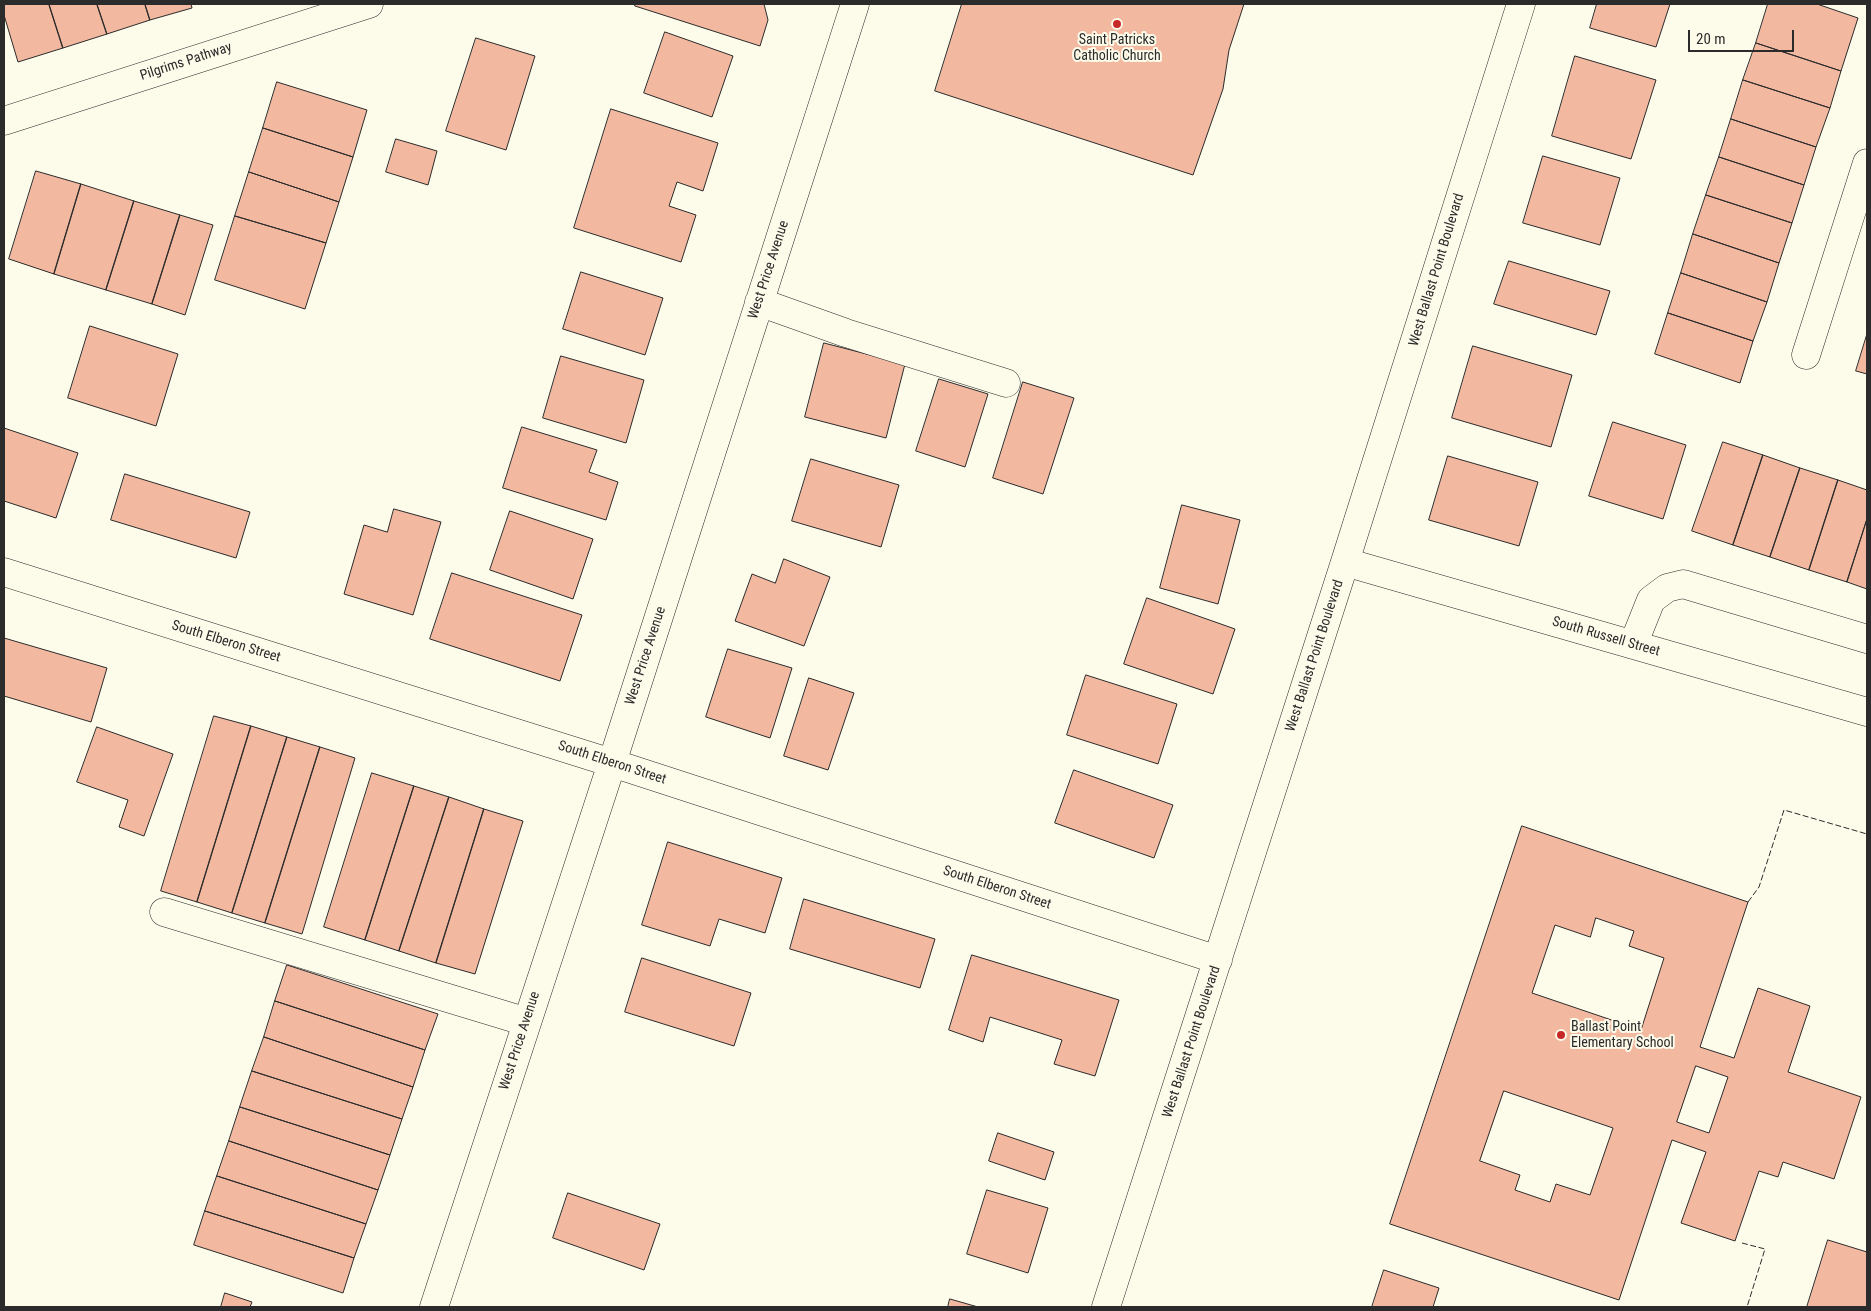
<!DOCTYPE html>
<html>
<head>
<meta charset="utf-8">
<style>
	body { margin:0 }
	#map { position:relative; width:1871px; height:1311px; overflow:hidden; background:#fdfbea; font-family:"Roboto Condensed",sans-serif }
	canvas { display:block }
	.frame { position:absolute; inset:0; border:5px solid #2b2b2b; pointer-events:none }
	.scale { position:absolute; left:1688px; top:30px; width:106px; height:22px; box-sizing:border-box; border:2px solid #2b2b2b; border-top:0; padding-left:6px; font-size:15px; line-height:18px; white-space:nowrap; color:#2b2b2b; -webkit-text-stroke:4px #fdfbea; paint-order:stroke }
</style>
</head>
<body>
<div id="map">
<canvas width="1871" height="1311"></canvas>
<div class="frame"></div>
<div class="scale">20 m</div>
</div>
<script>
const c = document.querySelector('canvas').getContext('2d');
c.lineJoin = 'round';
function fill(path, color) {
  c.fillStyle = color;
  c.fill(path, 'evenodd');
}
function trace(path, color, width, dash) {
  c.strokeStyle = color;
  c.lineWidth = width;
  c.lineCap = dash ? 'butt' : 'round';
  c.setLineDash(dash || []);
  c.stroke(path);
}
function label(font, color, halo, rows, align = 'center') {
  c.font = font + ' "Roboto Condensed",sans-serif';
  c.lineWidth = 4;
  c.setLineDash([]);
  c.textBaseline = 'middle';
  c.strokeStyle = halo;
  c.fillStyle = color;
  for (const [text, x, y, turn = 0] of rows) {
    c.save();
    c.translate(x, y);
    c.rotate((+turn || 0) * Math.PI / 180);
    c.textAlign = isNaN(turn) ? turn : align;
    if (halo) c.strokeText(text, 0, 0);
    c.fillText(text, 0, 0);
    c.restore();
  }
}
const building = new Path2D(`
	M4,4H49L63,48L18,62L4,15Z
	M49,4H97L107,34L63,48Z
	M97,4H145L150,20L107,34Z
	M145,4H191L192,8L150,20Z
	M635,4H764L768,20L760,46L635,6Z
	M962,4H1244L1229,50L1223,89L1193,175L935,91Z
	M1597,4H1670L1656,47L1590,28Z
	M1768,4H1817L1858,18L1841,71L1756,43Z
	M665,32L733,56L712,117L644,93Z
	M476,38L535,56L506,150L446,131Z
	M1756,43L1841,71L1830,108L1743,80Z
	M1575,56L1656,80L1631,159L1552,136Z
	M1743,80L1830,108L1816,147L1731,119Z
	M277,82L367,110L353,157L263,128Z
	M611,109L718,143L703,191L677,182L669,206L696,215L681,262L574,228Z
	M1731,119L1816,147L1804,185L1719,157Z
	M263,128L353,157L339,202L249,172Z
	M396,139L437,151L428,185L386,172Z
	M1543,156L1620,178L1600,245L1523,223Z
	M1719,157L1804,185L1792,223L1706,195Z
	M36,171L81,184L54,274L9,259Z
	M249,172L339,202L326,243L235,216Z
	M81,184L134,201L106,290L54,274Z
	M1706,195L1792,223L1779,263L1693,234Z
	M134,201L180,215L152,304L106,290Z
	M180,215L213,225L185,315L152,304Z
	M235,216L326,243L305,309L215,280Z
	M1693,234L1779,263L1767,302L1681,273Z
	M1509,261L1610,291L1596,335L1494,304Z
	M581,272L663,298L645,355L563,329Z
	M1681,273L1767,302L1753,341L1668,313Z
	M1668,313L1753,341L1740,383L1655,354Z
	M90,326L178,354L156,426L68,398Z
	M1867,334V374L1856,371Z
	M824,343L905,364L886,438L805,417Z
	M1473,346L1572,375L1551,447L1452,418Z
	M561,356L644,380L626,443L543,418Z
	M939,379L988,394L965,467L916,451Z
	M1023,382L1074,398L1043,494L993,478Z
	M1613,422L1686,445L1663,519L1589,496Z
	M522,427L597,450L589,472L618,482L606,520L503,488Z
	M4,428L78,453L56,518L4,501Z
	M1723,442L1763,455L1733,545L1692,531Z
	M1763,455L1800,468L1770,557L1733,545Z
	M1448,456L1538,482L1519,546L1429,520Z
	M811,459L899,485L881,547L792,521Z
	M1800,468L1838,480L1809,570L1770,557Z
	M125,474L250,512L236,558L111,520Z
	M1838,480L1867,490V519L1847,582L1809,570Z
	M1182,505L1240,520L1218,604L1160,588Z
	M394,509L441,522L413,615L344,594L364,525L387,532Z
	M510,511L593,539L573,599L490,570Z
	M1867,519V589L1847,582Z
	M784,559L830,577L804,646L735,621L752,574L775,583Z
	M452,573L582,615L560,681L430,639Z
	M1147,598L1235,629L1213,694L1124,664Z
	M4,638L107,668L91,722L4,696Z
	M728,649L792,668L770,738L706,717Z
	M1086,675L1177,704L1158,764L1067,735Z
	M809,678L854,693L828,770L784,756Z
	M214,716L251,726L197,902L161,891Z
	M251,726L287,737L232,913L197,902Z
	M97,727L173,754L144,836L119,827L128,800L77,782Z
	M287,737L320,747L265,923L232,913Z
	M320,747L355,758L302,934L265,923Z
	M1074,770L1173,805L1154,858L1055,823Z
	M372,773L414,786L365,940L324,927Z
	M414,786L449,797L399,951L365,940Z
	M449,797L484,809L436,963L399,951Z
	M484,809L523,821L475,974L436,963Z
	M1522,826L1748,902L1700,1047L1734,1058L1758,988L1810,1006L1788,1072L1861,1097L1834,1179L1783,1162L1778,1177L1759,1171L1735,1241L1681,1223L1706,1152L1672,1140L1619,1300L1390,1224ZM1596,918L1634,931L1629,946L1664,958L1641,1030L1532,993L1555,925L1590,937ZM1696,1066L1728,1077L1709,1133L1677,1122ZM1504,1091L1613,1128L1590,1195L1556,1184L1550,1202L1515,1190L1520,1175L1480,1161Z
	M668,842L782,878L765,933L719,919L710,946L642,925Z
	M804,899L935,939L920,988L790,949Z
	M972,955L1119,1000L1095,1076L1054,1064L1062,1040L990,1017L983,1042L949,1030Z
	M642,958L751,993L734,1046L625,1012Z
	M287,965L438,1014L425,1050L275,1001Z
	M275,1001L425,1050L413,1087L264,1037Z
	M264,1037L413,1087L402,1119L252,1071Z
	M252,1071L402,1119L390,1155L240,1107Z
	M240,1107L390,1155L378,1190L229,1141Z
	M998,1133L1054,1152L1045,1180L989,1161Z
	M229,1141L378,1190L366,1224L217,1176Z
	M217,1176L366,1224L354,1258L205,1211Z
	M987,1190L1048,1208L1028,1273L967,1254Z
	M568,1193L660,1224L644,1270L553,1238Z
	M205,1211L354,1258L343,1293L194,1245Z
	M1828,1240L1867,1252V1307H1807Z
	M1384,1270L1439,1288L1433,1307H1372Z
	M225,1293L252,1302L250,1307H221Z
	M950,1299L978,1307H948Z`);
const minor = new Path2D(`
	M4,121L369,4
	M759,302L846,333L1006,383
	M1806,355L1867,163
	M1345,562L1867,712
	M4,572L612,763L1218,960
	M1633,645L1651,600L1667,588L1683,584L1867,639
	M164,912L527,1022
	M434,1307L612,763L855,4
	M1106,1307L1345,562L1521,4`);
const fence = new Path2D(`
	M1748,902L1759,887L1784,810L1867,834
	M1742,1243L1765,1249L1747,1307`);
const markers = [
	[1117,24,5,"#c62828"],
	[1561,1035,5,"#c62828"]
];
const poiNames = [
	["Saint Patricks",1117,40],
	["Catholic Church",1117,56],
	["Ballast Point",1571,1027,"left"],
	["Elementary School",1571,1043,"left"]
];
const streetNames = [
	["Pilgrims Pathway",186,62,-18],
	["West Price Avenue",769,270,-72],
	["West Ballast Point Boulevard",1437,270,-73],
	["South Russell Street",1606,637,16],
	["South Elberon Street",226,642,17],
	["West Price Avenue",646,656,-72],
	["West Ballast Point Boulevard",1315,656,-72],
	["South Elberon Street",612,763,18],
	["South Elberon Street",997,888,18],
	["West Price Avenue",520,1041,-72],
	["West Ballast Point Boulevard",1192,1042,-72]
];
fill(building, '#f2b8a0');
trace(building, '#2b2b2b', 1);
trace(minor, '#2b2b2b', 29);
trace(minor, '#fdfbea', 28);
trace(fence, '#2b2b2b', 1, [6, 2.5]);
for (const [x, y, r, color] of markers) {
  const dot = new Path2D();
  dot.arc(x, y, r, 0, 2 * Math.PI);
  c.fillStyle = color;
  c.fill(dot);
  trace(dot, '#fdfbea', 2);
}
label('14px', '#2b2b2b', '#fdfbea', poiNames);
label('14px', '#2b2b2b', '#fdfbea', streetNames);
</script>
</body>
</html>
